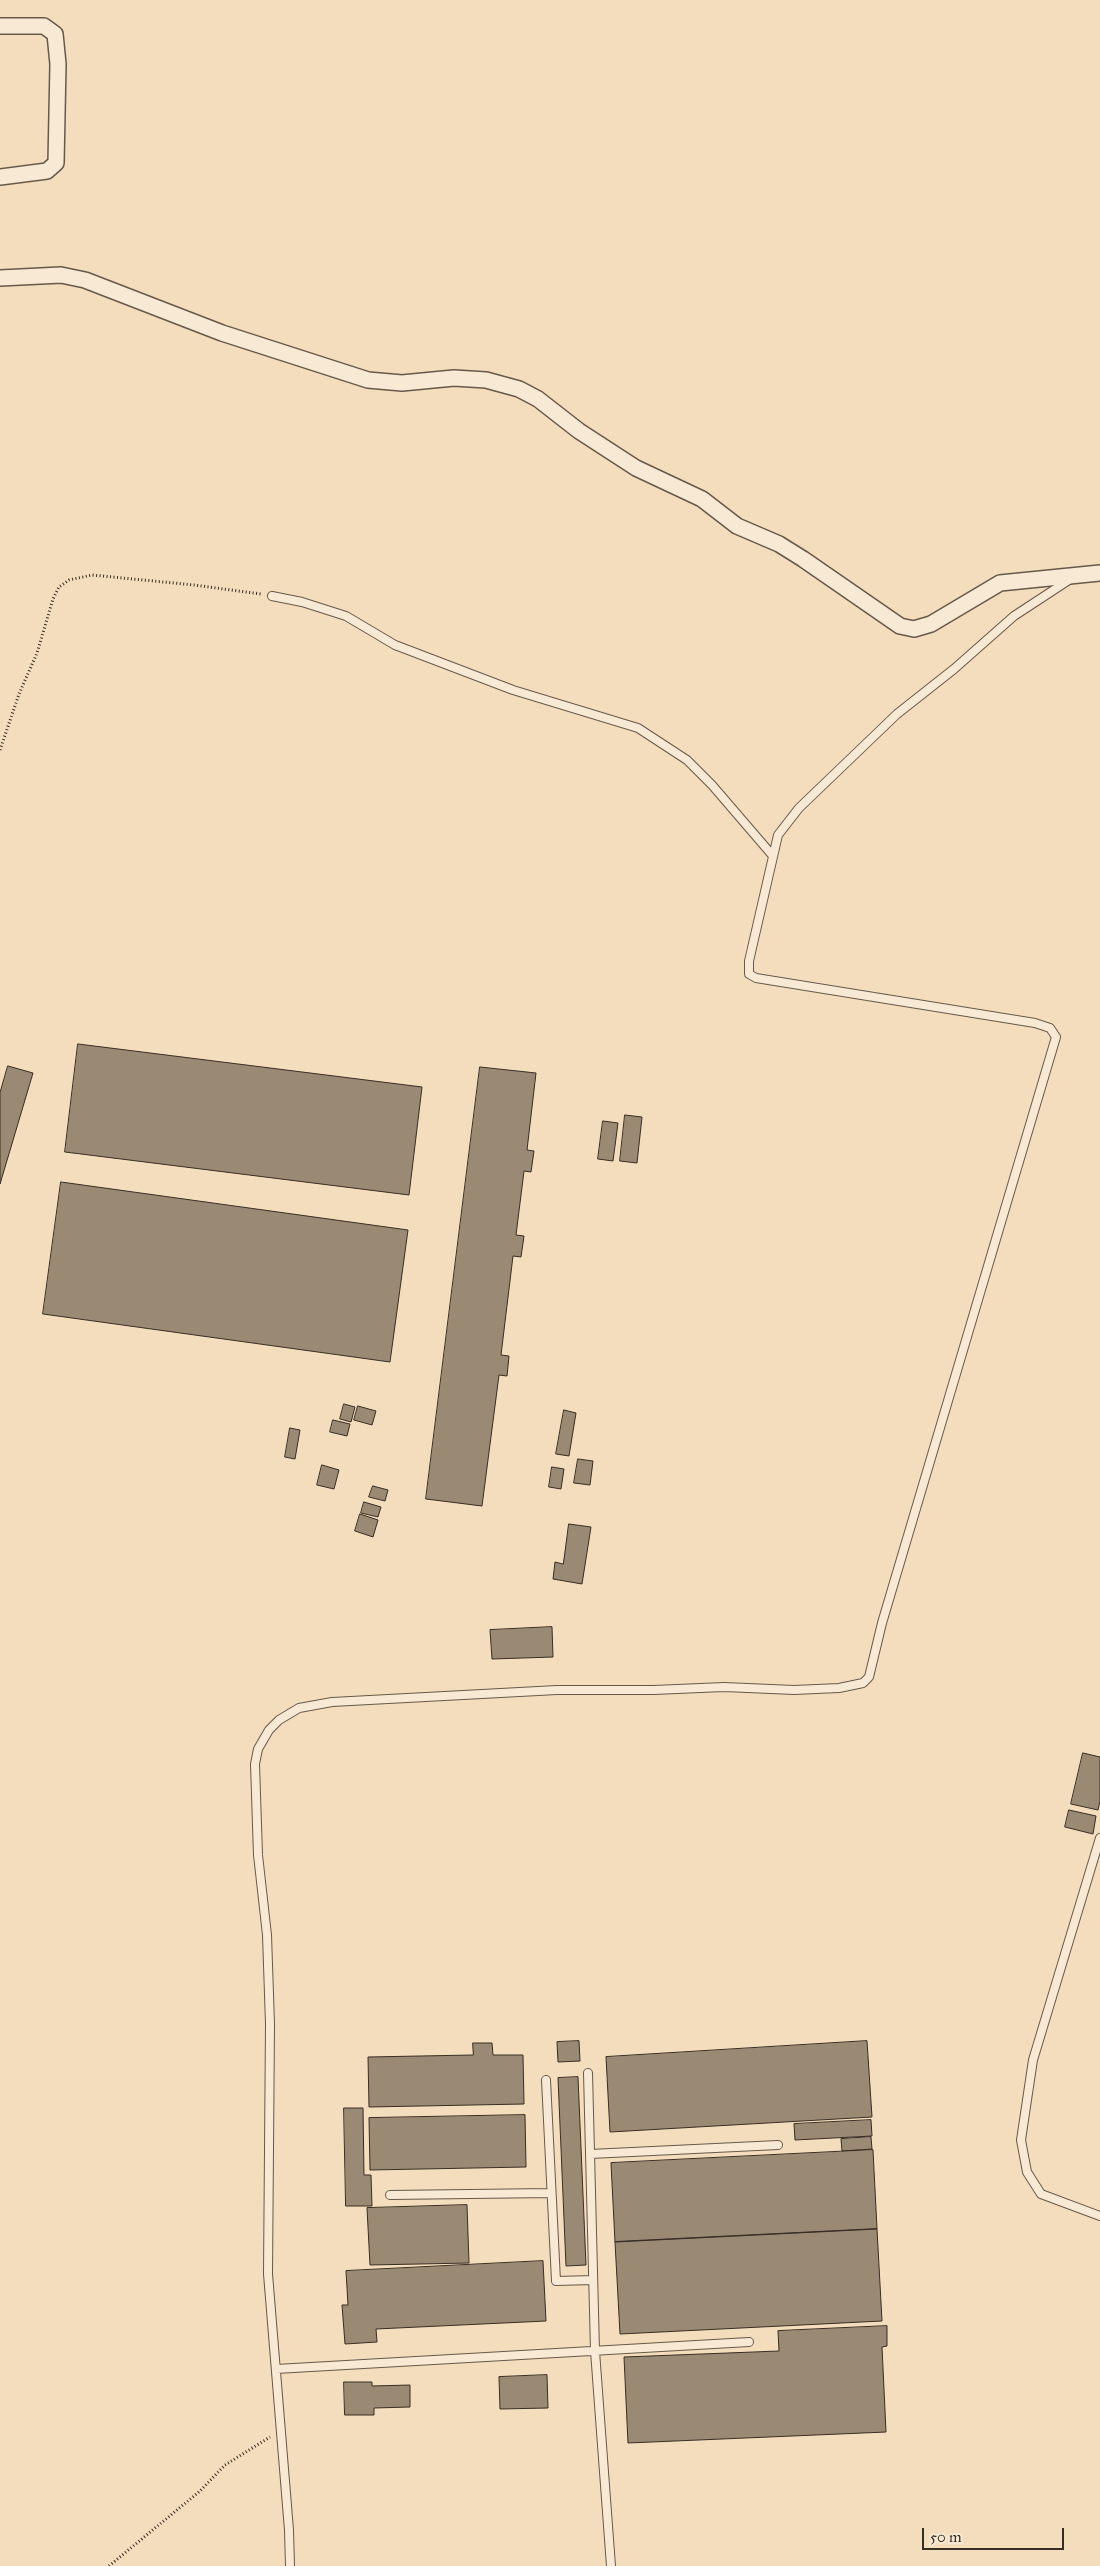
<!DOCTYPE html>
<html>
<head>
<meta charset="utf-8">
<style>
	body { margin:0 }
	#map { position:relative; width:1100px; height:2566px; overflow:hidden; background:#f4ddbd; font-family:"IM FELL Great Primer",serif }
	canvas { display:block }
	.scale { position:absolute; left:922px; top:2528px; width:142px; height:22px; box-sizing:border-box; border:2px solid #382d23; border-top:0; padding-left:6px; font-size:15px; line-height:18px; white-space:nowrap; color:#382d23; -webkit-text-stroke:4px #f8e9d4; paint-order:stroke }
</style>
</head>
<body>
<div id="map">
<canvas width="1100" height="2566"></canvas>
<div class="scale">50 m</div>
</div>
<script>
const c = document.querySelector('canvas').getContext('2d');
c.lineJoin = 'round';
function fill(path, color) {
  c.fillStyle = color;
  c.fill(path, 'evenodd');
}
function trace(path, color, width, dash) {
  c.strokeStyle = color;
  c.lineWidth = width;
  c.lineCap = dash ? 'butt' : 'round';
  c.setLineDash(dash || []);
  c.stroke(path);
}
const building = new Path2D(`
	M78,1044L422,1087L409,1195L65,1152Z
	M8,1066L33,1073L0,1184V1093Z
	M480,1067L536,1073L527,1150L534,1151L531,1172L524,1171L516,1235L524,1236L521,1257L513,1256L501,1355L509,1356L507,1376L499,1375L482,1506L426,1499Z
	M625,1115L642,1117L637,1163L620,1161Z
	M603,1121L618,1123L613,1161L598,1159Z
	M61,1182L408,1230L390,1362L43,1314Z
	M344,1404L355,1407L351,1422L340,1419Z
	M358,1406L376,1411L372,1425L354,1420Z
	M564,1410L576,1413L569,1456L556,1454Z
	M333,1420L350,1424L347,1436L330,1432Z
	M290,1428L300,1430L295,1459L285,1457Z
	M578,1459L593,1461L590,1485L574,1483Z
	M322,1465L339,1470L334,1489L317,1485Z
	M552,1467L564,1469L561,1489L549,1487Z
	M373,1486L388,1490L385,1501L369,1497Z
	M364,1502L381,1507L378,1517L361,1513Z
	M360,1514L378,1520L373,1537L355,1531Z
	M569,1524L591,1527L582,1584L553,1579L555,1562L563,1564Z
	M552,1627L553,1657L492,1659L490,1630Z
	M1083,1753L1100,1757V1801L1098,1810L1071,1804Z
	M1069,1810L1096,1816L1093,1834L1065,1827Z
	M579,2041L580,2061L558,2062L557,2042Z
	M867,2041L872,2117L610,2132L606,2057Z
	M473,2043H492L493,2055H523L524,2104L369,2107L368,2057L473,2055Z
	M578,2077L586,2265L566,2266L558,2078Z
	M344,2108H363L364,2175H371L372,2206H346Z
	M525,2115L526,2167L370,2170L369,2118Z
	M871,2120L872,2136L795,2140L794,2124Z
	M871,2137L872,2149L842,2151L841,2139Z
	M873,2150L877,2229L615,2242L611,2163Z
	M467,2205L469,2263L370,2265L367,2208Z
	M877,2229L882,2321L620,2334L615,2242Z
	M543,2261L546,2321L376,2329L377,2342L345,2344L342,2305H348L346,2271Z
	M887,2326V2346L882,2347L886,2432L628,2443L624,2357L779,2351L778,2331Z
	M547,2375L548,2408L500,2409L499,2377Z
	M344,2382H372V2386L410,2385V2407L374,2408V2415H345Z`);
const path = new Path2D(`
	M0,750L19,694L37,653L53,599L59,587L69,580L92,575L194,585L261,594
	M109,2566L200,2491L225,2465L270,2437`);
const service = new Path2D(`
	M272,596L302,602L346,616L395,645L513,690L638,728L687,760L712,785L773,856
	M1100,1838L1033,2060L1021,2140L1027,2172L1041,2194L1100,2216
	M588,2073L595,2351L611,2566
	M546,2080L556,2281L593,2280
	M590,2154L778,2145
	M390,2195L550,2193
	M276,2369L749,2342
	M290,2566L289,2530L268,2274L270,2024L267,1935L258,1855L255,1764L258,1749L269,1730L279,1720L299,1708L332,1702L557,1690H654L724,1687L794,1690L839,1688L863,1683L869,1677L882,1623L1056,1037L1050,1028L1035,1023L756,978L749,974V961L778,835L799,808L897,714L954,669L1014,616L1072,578`);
const minor = new Path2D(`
	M0,26H44L55,34L58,64L56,163L47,171L0,177
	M0,278L61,275L85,280L222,333L368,380L402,383L454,378L486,380L519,389L538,399L579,431L636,468L702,499L737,526L779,544L803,559L900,626L914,629L931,624L1000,583L1100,573`);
fill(building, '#9a8973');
trace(building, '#382d23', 1);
trace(service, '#67594a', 10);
trace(minor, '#67594a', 18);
trace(path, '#382d23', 3, [1, 2.5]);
trace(service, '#f8e9d4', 8);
trace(minor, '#f8e9d4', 15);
</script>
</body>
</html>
